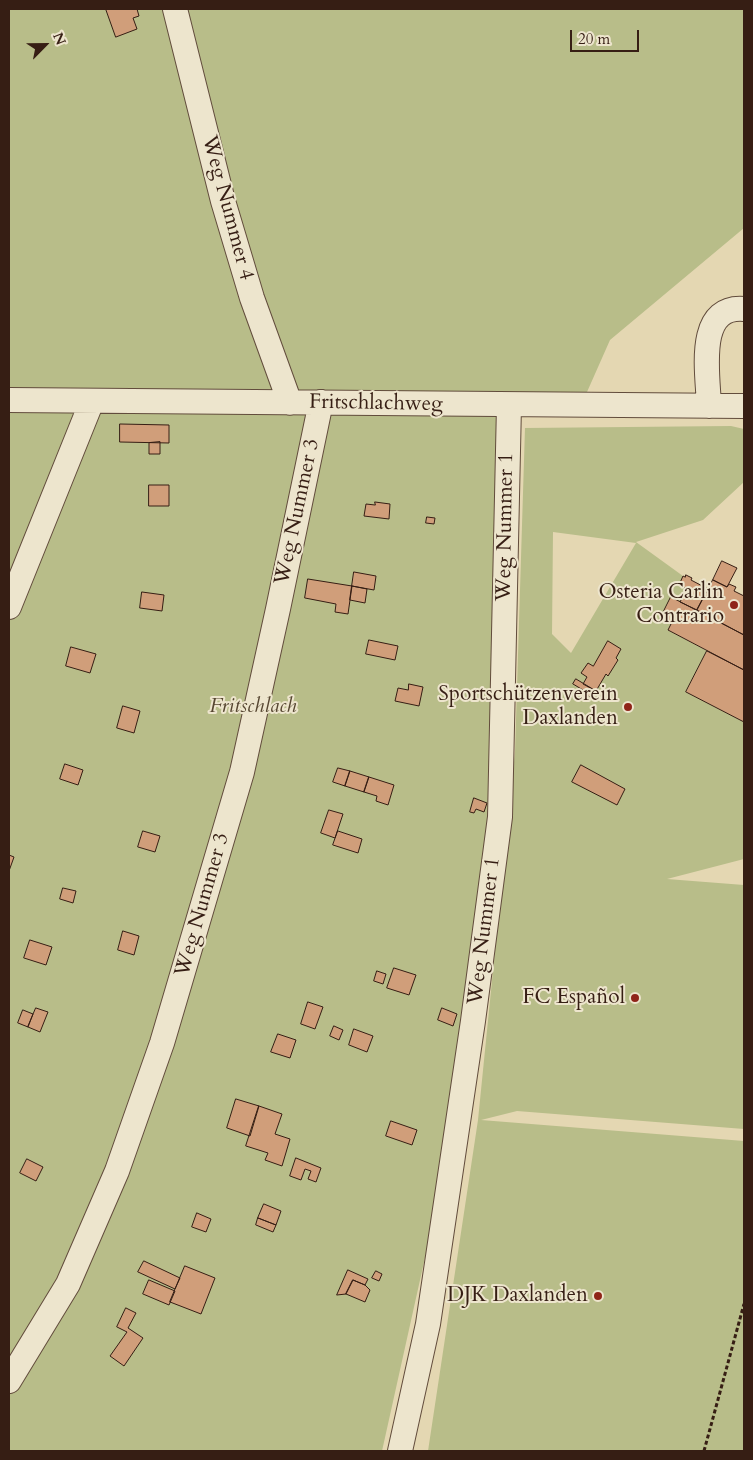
<!DOCTYPE html>
<html>
<head>
<meta charset="utf-8">
<style>
	body { margin:0 }
	#map { position:relative; width:753px; height:1460px; overflow:hidden; background:#e4d7b2; font-family:Cardo,serif }
	canvas { display:block }
	.frame { position:absolute; inset:0; border:10px solid #361e14; pointer-events:none }
	.north { position:absolute; left:20px; top:20px; width:50px; height:50px; -webkit-text-stroke:4px #ede5cd; paint-order:stroke; rotate:67deg; font-size:14px; font-weight:700; line-height:20px; text-align:center; color:#361e14 }
	.north::after { content:''; display:block; margin:auto; width:18px; height:22px; background:#361e14; clip-path:polygon(50% 0,100% 100%,50% 72%,0 100%) }
	.scale { position:absolute; left:570px; top:30px; width:69px; height:22px; box-sizing:border-box; border:2px solid #361e14; border-top:0; padding-left:6px; font-size:15px; line-height:18px; white-space:nowrap; color:#361e14; -webkit-text-stroke:4px #ede5cd; paint-order:stroke }
</style>
</head>
<body>
<div id="map">
<canvas width="753" height="1460"></canvas>
<div class="frame"></div>
<div class="north">N</div>
<div class="scale">20 m</div>
</div>
<script>
const c = document.querySelector('canvas').getContext('2d');
c.lineJoin = 'round';
function fill(path, color) {
  c.fillStyle = color;
  c.fill(path, 'evenodd');
}
function trace(path, color, width, dash) {
  c.strokeStyle = color;
  c.lineWidth = width;
  c.lineCap = dash ? 'butt' : 'round';
  c.setLineDash(dash || []);
  c.stroke(path);
}
function label(font, color, halo, rows, align = 'center') {
  c.font = font + ' Cardo,serif';
  c.lineWidth = 4;
  c.setLineDash([]);
  c.textBaseline = 'middle';
  c.strokeStyle = halo;
  c.fillStyle = color;
  for (const [text, x, y, turn = 0] of rows) {
    c.save();
    c.translate(x, y);
    c.rotate((+turn || 0) * Math.PI / 180);
    c.textAlign = isNaN(turn) ? turn : align;
    if (halo) c.strokeText(text, 0, 0);
    c.fillText(text, 0, 0);
    c.restore();
  }
}
const green = new Path2D(`
	M9,9H744V228L610,340L587,392L501,398L494,806L428,1244L382,1451H9Z
	M731,426L744,429V482L703,520L636,542L683,576L679,585L687,589L680,602L671,597L660,618L671,624L668,630L707,651L686,692L744,722V859L667,879L744,885V1129L517,1111L481,1120L744,1141V1451H428L478,1120L515,752L525,428ZM553,532L636,543L571,653L552,634Z`);
const building = new Path2D(`
	M106,9H137L139,16L133,18L137,29L116,37Z
	M120,424L169,425V443L120,442Z
	M160,442V454H149V443Z
	M149,485H169V506H149Z
	M375,502L390,504L389,519L364,516L366,504L375,505Z
	M427,517L435,518L434,524L426,523Z
	M722,561L737,568L727,587L713,580Z
	M354,572L376,576L374,590L352,586Z
	M686,575L692,578L691,580L708,589L697,610L680,602L687,589L679,585L683,576L685,577Z
	M308,579L352,586L348,614L335,612L336,604L305,598Z
	M713,580L727,587L729,584L736,587L734,591L744,596V635L697,610Z
	M352,586L367,589L365,603L350,600Z
	M142,592L164,595L162,611L140,608Z
	M671,597L744,635V670L668,630L671,624L660,619Z
	M369,640L398,646L395,660L366,654Z
	M608,641L621,649L616,658L618,660L608,676L606,674L596,691L583,684L587,677L581,673L588,663L593,666Z
	M71,647L96,654L90,673L66,666Z
	M707,651L744,670V722L686,692Z
	M576,679L596,691L592,698L582,692L583,690L573,684Z
	M409,684L423,687L419,706L395,701L398,688L408,690Z
	M123,706L140,711L134,733L117,728Z
	M65,764L83,770L78,785L60,779Z
	M581,765L625,789L617,805L572,782Z
	M338,768L350,771L345,786L333,782Z
	M350,771L369,777L364,792L345,786Z
	M369,777L394,785L388,805L376,801L377,796L364,792Z
	M474,798L487,803L484,812L476,809L474,813L470,812Z
	M329,810L343,814L335,838L321,833Z
	M143,831L160,836L155,852L138,847Z
	M338,831L362,839L358,853L333,845Z
	M9,855L14,857L9,871Z
	M63,888L76,891L73,903L60,899Z
	M123,931L139,936L134,955L118,950Z
	M30,940L52,947L46,965L24,958Z
	M394,968L416,975L409,995L387,988Z
	M377,971L386,974L383,984L374,981Z
	M308,1002L323,1007L315,1029L301,1024Z
	M36,1008L48,1012L40,1032L28,1027Z
	M442,1008L457,1014L453,1026L438,1020Z
	M23,1010L33,1014L28,1027L18,1023Z
	M334,1026L343,1030L339,1040L330,1036Z
	M354,1029L373,1036L367,1052L349,1045Z
	M278,1034L296,1040L290,1058L271,1052Z
	M236,1099L259,1106L250,1136L227,1128Z
	M259,1106L282,1114L275,1134L290,1139L282,1166L265,1160L268,1153L246,1146Z
	M391,1121L417,1130L412,1145L386,1136Z
	M296,1158L321,1168L316,1182L308,1179L311,1171L305,1169L301,1180L290,1176Z
	M27,1159L43,1167L36,1181L20,1173Z
	M264,1204L281,1211L276,1225L258,1218Z
	M197,1213L211,1219L206,1232L192,1227Z
	M258,1218L276,1225L273,1232L256,1225Z
	M144,1261L180,1278L175,1289L138,1272Z
	M185,1266L215,1278L201,1314L170,1302Z
	M348,1270L368,1279L365,1285L353,1280L346,1294L337,1295Z
	M376,1271L382,1274L379,1281L372,1278Z
	M149,1280L175,1291L169,1305L143,1294Z
	M353,1280L365,1285L370,1290L365,1302L346,1294Z
	M126,1308L136,1313L128,1328L143,1338L124,1366L110,1356L127,1332L117,1327Z`);
const path = new Path2D(`
	M704,1451L744,1304`);
const minor = new Path2D(`
	M175,9L223,201L252,298L290,403
	M9,400L744,406
	M709,406C708,374 695,305 744,309
	M9,607L92,401
	M9,1381L68,1284L117,1171L162,1043L242,772L278,609L321,402
	M400,1451L428,1324L473,1021L500,817L509,405`);
const markers = [
	[734,605,5,"#8f2418"],
	[628,707,5,"#8f2418"],
	[635,998,5,"#8f2418"],
	[598,1296,5,"#8f2418"]
];
const streetNames = [
	["Weg Nummer 4",227,208,75],
	["Fritschlachweg",376,404,1],
	["Weg Nummer 3",298,512,-78],
	["Weg Nummer 1",506,527,-89],
	["Weg Nummer 3",203,905,-74],
	["Weg Nummer 1",485,931,-83]
];
const poiNames = [
	["Osteria Carlin",724,593],
	["Contrario",724,617],
	["Sportschützenverein",618,695],
	["Daxlanden",618,719],
	["FC Español",625,998],
	["DJK Daxlanden",588,1296]
];
const parkNames = [
	["Fritschlach",253,707]
];
fill(green, '#b8bd89');
fill(building, '#d09e7a');
trace(building, '#361e14', 1);
trace(minor, '#624c3c', 26);
trace(path, '#361e14', 3, [4, 2.5]);
trace(minor, '#ede5cd', 24);
for (const [x, y, r, color] of markers) {
  const dot = new Path2D();
  dot.arc(x, y, r, 0, 2 * Math.PI);
  c.fillStyle = color;
  c.fill(dot);
  trace(dot, '#ede5cd', 2);
}
label('21px', '#361e14', '#ede5cd', streetNames);
label('21px', '#361e14', '#ede5cd', poiNames, 'right');
label('italic 21px', '#564631', '#ede5cd', parkNames);
</script>
</body>
</html>
